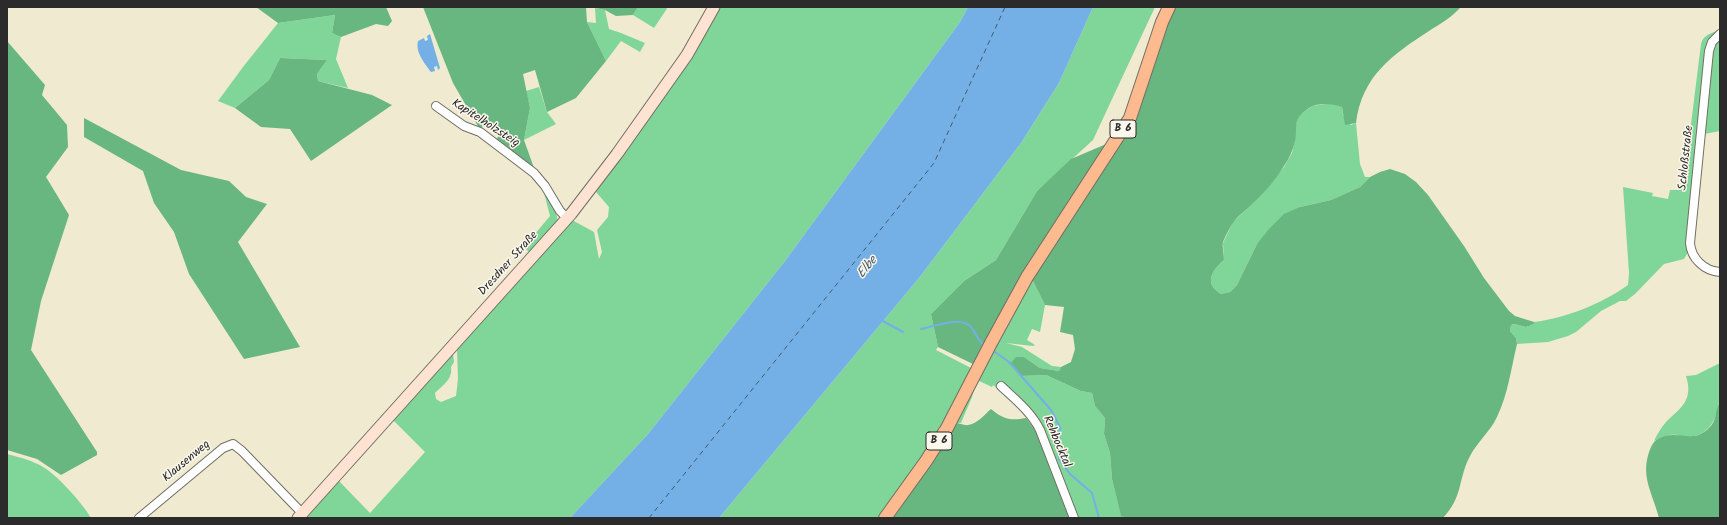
<!DOCTYPE html>
<html>
<head>
<meta charset="utf-8">
<style>
	body { margin:0 }
	#map { position:relative; width:1727px; height:525px; overflow:hidden; background:#f0ead1; font-family:Kalam,sans-serif }
	canvas { display:block }
	.frame { position:absolute; inset:0; border:8px solid #2b2b2b; pointer-events:none }
</style>
</head>
<body>
<div id="map">
<canvas width="1727" height="525"></canvas>
<div class="frame"></div>
</div>
<script>
const c = document.querySelector('canvas').getContext('2d');
c.lineJoin = 'round';
function fill(path, color) {
  c.fillStyle = color;
  c.fill(path, 'evenodd');
}
function trace(path, color, width, dash) {
  c.strokeStyle = color;
  c.lineWidth = width;
  c.lineCap = dash ? 'butt' : 'round';
  c.setLineDash(dash || []);
  c.stroke(path);
}
function label(font, color, halo, rows, align = 'center') {
  c.font = font + ' Kalam,sans-serif';
  c.lineWidth = 3;
  c.setLineDash([]);
  c.textBaseline = 'middle';
  c.strokeStyle = halo;
  c.fillStyle = color;
  for (const [text, x, y, turn = 0] of rows) {
    c.save();
    c.translate(x, y);
    c.rotate((+turn || 0) * Math.PI / 180);
    c.textAlign = isNaN(turn) ? turn : align;
    if (halo) c.strokeText(text, 0, 0);
    c.fillText(text, 0, 0);
    c.restore();
  }
}
const green = new Path2D(`
	M638,7H668L654,28L633,15Z
	M720,7H968L960,22L785,261L648,434L570,518H306L339,481L370,513L425,452L392,419L451,353L453,354L454,362L451,367C453,379 443,385 435,393L436,399L441,402L456,396L458,379L457,348L572,220L594,232L599,259L602,252L597,230L608,217L609,207L596,192L690,57Z
	M1093,7H1155L1093,140L1037,191L996,260L964,281L931,314L938,347L936,350L975,370L1024,289L1033,281L1045,305L1040,332L1032,329L1027,340L1035,345L1033,346L1006,343L1022,347L1052,366L1061,367L1059,371L1040,368L1024,357L1021,376L1046,375L1081,391L1092,393L1095,406L1105,418L1104,434L1110,453L1112,479L1121,515L1128,518H1070L1034,427L1023,412L993,385L992,387L977,380L972,397L961,423H955L891,518H719L919,278L1021,143L1059,83Z
	M595,8L605,10L609,29L621,33L645,43L640,52L621,41L606,61L587,22L596,23Z
	M335,15L332,33L341,37L336,59L348,88L318,81L317,74L327,60L280,58L269,80L235,108L218,101L243,67L278,23Z
	M1720,30V131L1699,135L1688,252L1684,259L1664,264L1635,294L1626,301H1620L1601,311L1576,332L1568,336L1548,342L1517,344L1516,338L1510,331L1511,325L1514,324L1526,327L1534,324V322C1566,318 1601,304 1628,285L1629,273L1623,187L1653,193L1652,196L1668,199L1670,190H1681L1684,178L1681,165L1686,164L1701,44C1703,35 1711,33 1720,30Z
	M539,87L547,112L556,124L524,140L530,108L526,91Z
	M1324,104H1335L1342,107L1343,115L1351,125L1356,123L1360,164L1365,177H1370L1360,187L1331,200L1300,207L1257,244L1237,285L1230,292L1221,294C1204,284 1211,271 1224,260L1223,243L1233,222L1247,209L1284,167L1292,153L1295,139V127L1298,117L1306,110L1313,106Z
	M542,185L555,209L558,221L530,253L524,247L550,216Z
	M1720,363C1720,390 1725,436 1686,437C1683,437 1680,436 1677,435C1668,434 1662,437 1654,441C1657,434 1661,428 1666,422C1680,408 1694,401 1686,376L1696,375Z
	M7,454C39,462 48,467 70,491C78,500 85,508 91,518H7Z`);
const forest = new Path2D(`
	M256,7H386L392,21L388,26L376,24L341,37L332,33L335,15L278,23Z
	M423,7H586L587,22L606,61L576,98L547,112L535,70L523,74L530,108L524,140L534,168L495,142L499,135L488,124L479,128L453,83Z
	M591,7H638L633,15L616,16L605,10Z
	M1175,7H1461C1452,17 1440,24 1429,31C1392,55 1362,76 1356,123L1345,125L1342,107C1330,103 1315,102 1305,111C1292,121 1298,128 1295,141C1293,150 1289,159 1284,166C1275,181 1261,196 1248,208C1245,211 1242,213 1239,216C1232,222 1227,233 1223,242C1222,246 1224,255 1224,260C1211,271 1204,284 1221,294L1230,292L1237,285L1257,244L1269,229L1284,214L1300,207L1331,200L1360,187L1370,177L1380,172L1390,169L1405,174L1416,182L1428,195L1464,246L1484,278L1509,311L1515,316L1534,322V324L1526,327L1514,324L1511,325L1510,331L1516,338L1517,344C1511,369 1508,394 1497,417C1490,432 1476,443 1469,458C1458,480 1463,497 1443,518H1128L1121,516L1112,479L1110,453L1104,434L1105,418L1095,406L1092,393L1081,391L1046,375L1021,376L1010,364L1016,357H1024L1040,368L1059,371L1061,367L1071,362L1075,349L1073,335L1060,332L1064,307L1045,305L1033,281L1024,289L977,366L938,347L931,314L964,281L996,260L1037,191L1071,159L1132,133L1162,35Z
	M7,41L45,85L42,95L67,125L68,147L46,177L69,215L41,301L31,350L97,452V455L61,475L37,459L7,450Z
	M280,58L327,60L317,74L318,81L372,95L392,105L311,161L290,129L261,127L235,108L269,80Z
	M84,118L181,170L229,181L246,197L267,204L238,242L300,347L244,359L189,274L174,232L154,203L143,171L84,137Z
	M1720,402V518H1659C1652,491 1639,475 1651,447C1655,438 1664,435 1673,435C1688,435 1695,440 1708,429C1718,420 1714,412 1720,402Z
	M991,409C1003,419 1010,421 1026,418C1047,443 1058,487 1070,518H891L955,423C959,423 965,426 968,425C977,424 984,415 991,409Z`);
const water = new Path2D(`
	M968,7H1093L1059,83L1021,143L919,278L719,518H570L648,434L785,261L960,22Z
	M430,34L440,68L438,70L437,66L434,67L435,71L431,72C425,64 415,52 418,41L424,38L425,41L428,40L427,36Z`);
const stream = new Path2D(`
	M881,320L903,332
	M921,329C935,326 962,315 972,328C977,335 978,341 985,346
	M992,350L1009,362L1051,410L1060,427L1059,459L1070,474L1092,493L1099,518`);
const ferry = new Path2D(`
	M649,518L934,163L1005,7`);
const street = new Path2D(`
	M1720,34L1712,42L1709,51L1690,243C1691,258 1704,271 1720,272
	M436,106L464,126L480,132L534,173L545,186L560,211L567,218
	M1001,386C1016,400 1031,412 1040,430L1074,518
	M139,518L223,448L233,444L242,451L302,513`);
const secondary = new Path2D(`
	M298,518L571,214L617,154L687,55L714,7`);
const primary = new Path2D(`
	M885,518L926,461L947,428L991,343L1027,277L1130,118L1162,22L1169,7`);
const shields = [
	[1123,129,26],
	[939,441,26]
];
const shieldNames = [
	["B 6",1123,129],
	["B 6",939,441]
];
const streetNames = [
	["Kapitelholzsteig",485,124,33],
	["Schloßstraße",1687,158,-84],
	["Dresdner Straße",509,264,-48],
	["Rehbocktal",1056,442,67],
	["Klausenweg",187,462,-40]
];
const waterNames = [
	["Elbe",868,268,-51]
];
fill(green, '#80d598');
fill(forest, '#68b680');
fill(water, '#74b0e6');
trace(stream, '#74b0e6', 2);
trace(ferry, '#455a6c', 1, [5, 4]);
trace(street, '#706e65', 10);
trace(secondary, '#706e65', 13);
trace(primary, '#706e65', 14);
trace(street, '#fff', 8);
trace(secondary, '#fee3d2', 11);
trace(primary, '#fcba8e', 12);
for (const [x, y, w] of shields) {
  const box = new Path2D();
  box.roundRect(x - w / 2, y - 9, w, 18, 3);
  c.fillStyle = '#fbf7ec';
  c.fill(box);
  trace(box, '#2b2b2b', 1);
}
label('bold 11px', '#2b2b2b', null, shieldNames);
label('12px', '#2b2b2b', '#fbf7ec', streetNames);
label('italic 13px', '#455a6c', '#fbf7ec', waterNames);
</script>
</body>
</html>
